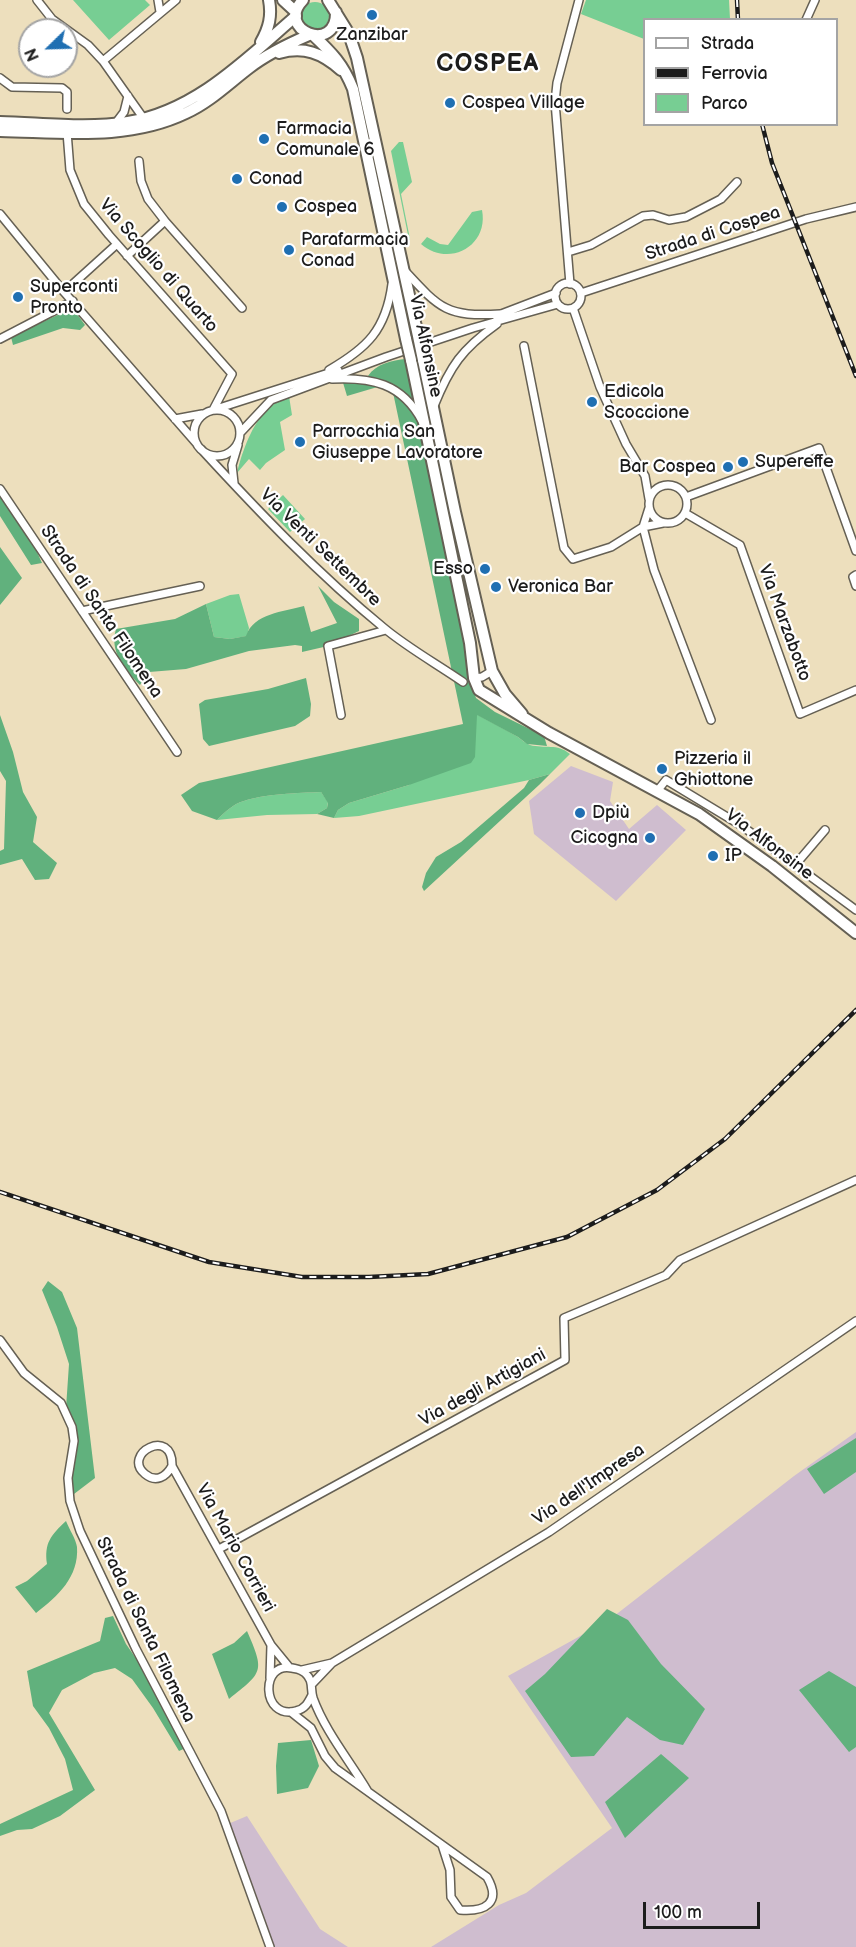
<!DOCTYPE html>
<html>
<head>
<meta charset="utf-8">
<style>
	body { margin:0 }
	#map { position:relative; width:856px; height:1947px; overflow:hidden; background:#eddfbd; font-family:"Balsamiq Sans",sans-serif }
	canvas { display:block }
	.legend { position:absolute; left:643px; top:18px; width:195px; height:108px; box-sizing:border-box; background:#fff; border:2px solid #a4a4a4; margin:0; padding:8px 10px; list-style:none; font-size:18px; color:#1c1c1c }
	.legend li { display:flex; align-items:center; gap:12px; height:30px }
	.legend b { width:30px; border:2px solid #a4a4a4 }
	.north { position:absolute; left:18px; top:18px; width:60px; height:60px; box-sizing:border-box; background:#fff; border:2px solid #a4a4a4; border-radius:50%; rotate:247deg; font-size:16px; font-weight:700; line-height:24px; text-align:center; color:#1c1c1c }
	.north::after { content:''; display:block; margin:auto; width:21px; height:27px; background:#1f6fb2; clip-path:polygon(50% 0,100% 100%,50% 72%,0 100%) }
	.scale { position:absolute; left:643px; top:1902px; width:117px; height:27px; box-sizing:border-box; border:3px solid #1c1c1c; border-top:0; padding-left:8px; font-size:18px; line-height:21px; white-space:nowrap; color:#1c1c1c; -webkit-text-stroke:4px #fff; paint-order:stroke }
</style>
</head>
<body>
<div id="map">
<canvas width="856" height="1947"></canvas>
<ul class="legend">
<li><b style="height:8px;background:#fff"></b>Strada</li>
<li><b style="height:8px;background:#1c1c1c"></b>Ferrovia</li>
<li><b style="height:16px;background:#77ce93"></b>Parco</li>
</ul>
<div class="north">N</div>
<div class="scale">100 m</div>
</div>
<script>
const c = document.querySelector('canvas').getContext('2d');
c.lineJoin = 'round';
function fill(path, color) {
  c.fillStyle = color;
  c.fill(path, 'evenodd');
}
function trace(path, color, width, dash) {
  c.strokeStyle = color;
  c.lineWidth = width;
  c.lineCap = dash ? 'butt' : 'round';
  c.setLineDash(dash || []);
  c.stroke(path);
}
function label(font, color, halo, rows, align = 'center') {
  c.font = font + ' "Balsamiq Sans",sans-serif';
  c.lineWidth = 4.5;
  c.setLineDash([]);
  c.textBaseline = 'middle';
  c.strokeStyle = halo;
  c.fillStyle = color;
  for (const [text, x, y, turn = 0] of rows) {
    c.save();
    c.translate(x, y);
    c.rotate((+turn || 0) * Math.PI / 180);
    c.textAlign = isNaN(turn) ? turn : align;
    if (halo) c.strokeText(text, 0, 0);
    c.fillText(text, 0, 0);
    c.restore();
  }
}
const industrial = new Path2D(`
	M571,766L613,782L610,801L629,829L657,805L686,830L616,901L534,834L529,801Z
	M856,1432V1947H431L499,1905L526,1893L612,1828L508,1676L609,1620L794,1476Z
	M247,1816L320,1929L348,1947H273L228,1824Z`);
const green = new Path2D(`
	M73,0H145L150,5L109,40Z
	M586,0H729L730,19L644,20V39L581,14Z
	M301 16a14 14 0 1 1 28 0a14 14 0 1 1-28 0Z
	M399,142H403L412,182L401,194L410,239L409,240L391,151Z
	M482,210C489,246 449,268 421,244L427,237L440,244L448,245L472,212Z
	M289,396L292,415L280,422L285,450L266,463L260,470L249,459L237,473C242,452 252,423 269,408C274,403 283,400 289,396Z
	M283,495L305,519L290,532L268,509Z
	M239,594L249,628L247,636L230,639L214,637L206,604L230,595Z
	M476,714C490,722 505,729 518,737C522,740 525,743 530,745C545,749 557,743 570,754L550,774L529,780L359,816L334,818L338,810L349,803L409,785Z
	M321,792L328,802L327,808L317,814L267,815L217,820C225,812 233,804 244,801C263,794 300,793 321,792Z`);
const forest = new Path2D(`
	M66,311L77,314L85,325L80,330L63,328L13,345L11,337Z
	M406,359L465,636L471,683L476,698L495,712L544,736L547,746L527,744L518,737L477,715L475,757L471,763L409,785L349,803L338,810L334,818L317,814L327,808L328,803L321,792C300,793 263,794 244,801C233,804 225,812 217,820L192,811L181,795L199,783L463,724L391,383L347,396L341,376H368C376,364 392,360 406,359Z
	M0,495L33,543L42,563L31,565L0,516Z
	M0,547L22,578L0,605Z
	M318,586L334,602L359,619V631L328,646L302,652V646L295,645L249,651L186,669L149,672L140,685C125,670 109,652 116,629L175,619L206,604L214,637L230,639L246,636C254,613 283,612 304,606L311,632L337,623Z
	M306,678L311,704L310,716L295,726L209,746L203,739L199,704L205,700L268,689Z
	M0,715L13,752L23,792L37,817L33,842L57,863L49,879L35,880L22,859L0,865V851L4,849L6,781L0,771Z
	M550,774L539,785L424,891L422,887L426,873L436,857L461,842L524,788L529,780Z
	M48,1281L62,1292L77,1328L95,1478L74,1494L70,1480L72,1450L66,1408L69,1364L57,1327L42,1290Z
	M856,1438V1472L824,1494L807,1469Z
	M66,1521C69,1529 76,1539 77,1547C79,1577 58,1596 36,1613L15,1587L27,1581L47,1564C44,1543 51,1535 66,1521Z
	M607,1609L628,1620L661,1664L705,1709L683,1745L660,1740L627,1717L594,1756L571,1757L525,1691L545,1674Z
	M113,1616L126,1644L144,1670L188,1747L179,1751L153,1708L132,1679L115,1668L94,1673L62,1690L49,1713L95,1790L60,1816L32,1829L17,1830L0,1836V1824L73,1790L65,1759L49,1728L33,1706L27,1671L100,1641L105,1618Z
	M247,1631C265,1672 263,1672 229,1699L212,1654L234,1643Z
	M829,1671L856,1687V1747L849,1752L799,1690Z
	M311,1740L319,1766L308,1788L277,1794L276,1766L278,1743Z
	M661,1754L689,1778L625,1838L605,1802Z`);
const street = new Path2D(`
	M37,0L52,19L88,45L103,61L144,119
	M158,0L160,12
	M806,20L815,0
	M103,61L176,0
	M0,78L12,87L62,88L67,92V109
	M115,124L124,112L128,96
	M67,132L70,170L84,204L109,235L232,374L213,410
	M139,161L141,181L148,199L165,221L242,308
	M0,214L64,292L197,444
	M568,252L591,245L643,216L653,215L669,220L686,217L721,199L737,182
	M127,256L165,221
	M405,271C440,309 447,317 500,314
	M555 296a13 13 0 1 1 26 0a13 13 0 1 1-26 0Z
	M570,284L555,102L557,83L579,0
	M64,292L117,244
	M581,293L806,219L856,207
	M573,308L600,387L626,444L645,476L649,499
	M496,316L556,293
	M0,339L73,301
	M524,346L564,548L573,559L611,547L643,527L663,523
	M329,370C367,348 386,330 392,284
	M332,379C371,377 402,383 422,421
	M434,406C450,366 462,349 497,324
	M213,410L338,370
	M194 433a23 23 0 1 1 46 0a23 23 0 1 1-46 0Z
	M175,419L202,414
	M240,433L271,400L386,357L473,328L558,304
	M201,449C259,512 318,574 384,628C408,648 437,664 463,682
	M234,483L232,465L238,445
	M649 504a19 19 0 1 1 38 0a19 19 0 1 1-38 0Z
	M0,489L177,752
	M686,497L819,448L856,551
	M649,508L643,527L654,570L711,720
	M685,513L740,545L800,714L856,690
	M856,575L853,577L856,586
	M82,611L200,586
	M474,678L482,677L492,671
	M341,715L328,646L386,630
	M658,790L666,780L742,826L856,910
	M796,864L825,830
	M0,1340L24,1373L61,1403L72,1427L74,1441L68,1478L70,1501L80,1531L136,1649L221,1811L270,1947
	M172,1466C166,1477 156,1483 145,1474C121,1454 173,1426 172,1466L271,1645L289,1667
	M219,1549L565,1360L564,1318L666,1275L680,1260L856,1180
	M302,1670L332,1663
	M270,1678L271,1645
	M312,1684L332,1663L549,1532L856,1321
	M312,1695C308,1703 305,1709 296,1711C261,1720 260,1661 292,1668C297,1669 301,1669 305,1673C314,1681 310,1688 313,1698C325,1731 349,1760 367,1790
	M291,1712L311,1728L325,1756L335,1768L487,1877C502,1903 485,1912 460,1910L451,1897L450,1870L442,1845`);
const secondary = new Path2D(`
	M261,42C269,28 272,16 269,0
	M279,53C304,46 322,53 341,70
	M0,122C42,123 87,129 128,122C196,111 246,59 296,16
	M0,131C62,132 128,141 186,113C210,102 228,84 249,68C267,54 288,44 309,35`);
const primary = new Path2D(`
	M283,0L296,12
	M303,0C274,30 337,55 336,12
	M328,0L349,34L357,58L418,336
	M313,35C332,53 343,64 353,89L406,339
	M411,360L470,643L474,678L479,690L549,733L699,814L772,866L856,933
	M423,360L455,512L492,671L505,694L522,714`);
const rail = new Path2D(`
	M737,0L738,20
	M762,124L772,163L856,376
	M0,1192L209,1262L302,1277H369L428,1274L567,1237L657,1190L725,1139L856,1010`);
const primaryBridge = new Path2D(`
	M418,336L423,360
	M406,339L411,360`);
const markers = [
	[372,15,6,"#1f6fb2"],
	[450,103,6,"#1f6fb2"],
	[264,139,6,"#1f6fb2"],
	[237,179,6,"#1f6fb2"],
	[282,207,6,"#1f6fb2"],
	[289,250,6,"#1f6fb2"],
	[18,297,6,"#1f6fb2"],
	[592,402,6,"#1f6fb2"],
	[300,442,6,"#1f6fb2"],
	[743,462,6,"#1f6fb2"],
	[728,467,6,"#1f6fb2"],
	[485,569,6,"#1f6fb2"],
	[496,587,6,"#1f6fb2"],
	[662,769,6,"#1f6fb2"],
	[580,813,6,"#1f6fb2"],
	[650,838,6,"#1f6fb2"],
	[713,856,6,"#1f6fb2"]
];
const poiNames = [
	["Zanzibar",372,35,"center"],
	["Cospea Village",462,103],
	["Farmacia",276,129],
	["Comunale 6",276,150],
	["Conad",249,179],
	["Cospea",294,207],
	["Parafarmacia",301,240],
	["Conad",301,261],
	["Superconti",30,287],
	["Pronto",30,308],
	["Edicola",604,392],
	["Scoccione",604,413],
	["Parrocchia San",312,432],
	["Giuseppe Lavoratore",312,453],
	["Supereffe",755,462],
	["Bar Cospea",716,467,"right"],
	["Esso",473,569,"right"],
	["Veronica Bar",508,587],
	["Pizzeria il",674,759],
	["Ghiottone",674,780],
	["Dpiù",592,813],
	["Cicogna",638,838,"right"],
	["IP",725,856]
];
const streetNames = [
	["Strada di Cospea",713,234,-18],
	["Via Scoglio di Quarto",158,266,49],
	["Via Alfonsine",425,346,78],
	["Via Venti Settembre",320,548,44],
	["Strada di Santa Filomena",101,612,56],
	["Via Marzabotto",784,623,70],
	["Via Alfonsine",769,845,37],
	["Via degli Artigiani",483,1388,-29],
	["Via dell'Impresa",589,1485,-34],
	["Via Mario Corrieri",235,1548,61],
	["Strada di Santa Filomena",145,1630,64]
];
const districtNames = [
	["COSPEA",488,65]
];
fill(industrial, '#cfbdcf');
fill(green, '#77ce93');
fill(forest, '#61b17d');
trace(street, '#656054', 10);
trace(secondary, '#656054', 14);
trace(primary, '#656054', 14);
trace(street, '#fff', 7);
trace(secondary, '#fff', 10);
trace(primary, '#fff', 10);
trace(rail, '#1c1c1c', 4.5);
trace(rail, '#fff', 2, [7]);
trace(primaryBridge, '#656054', 14, []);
trace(primaryBridge, '#fff', 10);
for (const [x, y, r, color] of markers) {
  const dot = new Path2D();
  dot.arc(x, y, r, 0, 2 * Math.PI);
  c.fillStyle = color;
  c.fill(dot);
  trace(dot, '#fff', 2);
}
label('18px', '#1c1c1c', '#fff', poiNames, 'left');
label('18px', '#1c1c1c', '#fff', streetNames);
c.letterSpacing = '1.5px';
label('bold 24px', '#1c1c1c', '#fff', districtNames);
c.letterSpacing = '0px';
</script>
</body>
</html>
